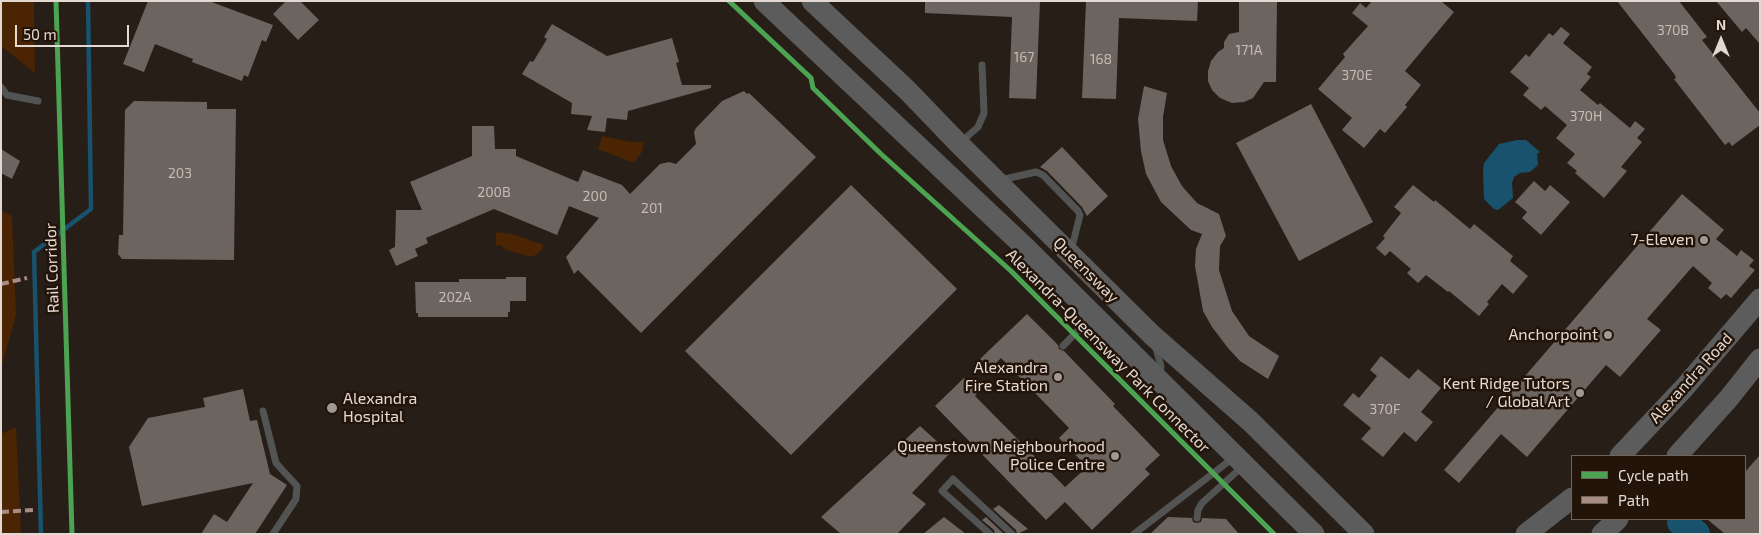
<!DOCTYPE html>
<html>
<head>
<meta charset="utf-8">
<style>
	body { margin:0 }
	#map { position:relative; width:1761px; height:535px; overflow:hidden; background:#271e18; font-family:"Exo 2",sans-serif }
	canvas { display:block }
	.frame { position:absolute; inset:0; border:2px solid #e4d9d2; pointer-events:none }
	.legend { position:absolute; left:1571px; top:455px; width:175px; height:65px; box-sizing:border-box; background:#231409; border:1px solid #706359; margin:0; padding:6px 9px; list-style:none; font-size:15px; color:#e4d9d2 }
	.legend li { display:flex; align-items:center; gap:10px; height:25px }
	.legend b { width:25px; border:1px solid #706359 }
	.north { position:absolute; left:1696px; top:15px; width:50px; height:50px; -webkit-text-stroke:4px #231409; paint-order:stroke; rotate:0deg; font-size:14px; font-weight:700; line-height:20px; text-align:center; color:#e4d9d2 }
	.north::after { content:''; display:block; margin:auto; width:18px; height:22px; background:#e4d9d2; clip-path:polygon(50% 0,100% 100%,50% 72%,0 100%) }
	.scale { position:absolute; left:15px; top:25px; width:114px; height:22px; box-sizing:border-box; border:2px solid #e4d9d2; border-top:0; padding-left:6px; font-size:15px; line-height:18px; white-space:nowrap; color:#e4d9d2; -webkit-text-stroke:4px #231409; paint-order:stroke }
</style>
</head>
<body>
<div id="map">
<canvas width="1761" height="535"></canvas>
<div class="frame"></div>
<ul class="legend">
<li><b style="height:6px;background:#4ca352"></b>Cycle path</li>
<li><b style="height:6px;background:#a88b81"></b>Path</li>
</ul>
<div class="north">N</div>
<div class="scale">50 m</div>
</div>
<script>
const c = document.querySelector('canvas').getContext('2d');
c.lineJoin = 'round';
function fill(path, color) {
  c.fillStyle = color;
  c.fill(path, 'evenodd');
}
function trace(path, color, width, dash) {
  c.strokeStyle = color;
  c.lineWidth = width;
  c.lineCap = dash ? 'butt' : 'round';
  c.setLineDash(dash || []);
  c.stroke(path);
}
function label(font, color, halo, rows, align = 'center') {
  c.font = font + ' "Exo 2",sans-serif';
  c.lineWidth = 5;
  c.setLineDash([]);
  c.textBaseline = 'middle';
  c.strokeStyle = halo;
  c.fillStyle = color;
  for (const [text, x, y, turn = 0] of rows) {
    c.save();
    c.translate(x, y);
    c.rotate((+turn || 0) * Math.PI / 180);
    c.textAlign = isNaN(turn) ? turn : align;
    if (halo) c.strokeText(text, 0, 0);
    c.fillText(text, 0, 0);
    c.restore();
  }
}
const green = new Path2D(`
	M1,1H34L35,73L1,46Z
	M602,136L632,142H644L642,152L634,163L598,149Z
	M1,210L12,216L16,315L1,369Z
	M496,232L512,234L544,245L540,252L532,257L506,250L501,245L496,246Z
	M16,427L21,534H1V434Z`);
const water = new Path2D(`
	M1517,140H1526L1540,152L1537,154L1538,165L1530,172L1520,173L1514,177L1512,183L1513,198L1498,210L1494,209L1484,199L1483,169L1484,163L1499,144Z`);
const stream = new Path2D(`
	M41,534L34,252L91,209L88,1`);
const river = new Path2D(`
	M1681,522L1696,534`);
const building = new Path2D(`
	M148,1H209L273,25L266,42L262,40L248,77L244,75L242,81L192,62L193,59L155,44L144,72L123,64Z
	M286,1H300L319,20L298,40L273,14Z
	M925,1H1040L1036,99L1009,98L1012,17L925,13Z
	M1086,1H1198L1197,21L1119,18L1116,99L1082,98Z
	M1239,1H1277L1276,82H1264L1253,98L1244,102L1232,103L1220,98L1212,90L1208,81V71L1211,61L1218,52L1224,48V42L1229,34L1239,32Z
	M1372,1H1441L1454,12L1405,71L1421,85L1405,105L1407,107L1385,133L1380,129L1364,148L1342,130L1352,118L1318,89L1345,57L1343,54L1368,26L1352,13L1360,3L1366,8Z
	M1617,1H1679L1707,37L1702,40L1760,113V125L1732,146L1729,142L1725,145L1674,79L1676,78L1675,75Z
	M1716,1H1760V44L1746,28L1742,32Z
	M552,24L607,56L672,38L679,62L676,63L682,85H711V88L628,111L627,120L607,118L605,132L587,130L592,116L571,114L572,103L522,74L530,61L533,62L547,39L544,37Z
	M1561,27L1570,34L1563,43L1592,67L1587,74L1591,77L1580,90L1598,105L1600,103L1630,128L1635,121L1645,129L1637,138L1642,142L1621,167L1627,171L1604,198L1575,173L1577,171L1567,163L1575,154L1556,138L1567,125L1545,106L1541,110L1523,95L1529,88L1510,72L1526,54L1529,57L1549,33L1553,36Z
	M1144,86L1167,93L1163,117V140L1171,166L1182,186L1197,203L1219,214L1226,236L1220,246L1219,270L1232,311L1249,336L1279,356L1268,379L1240,361L1228,348L1212,327L1203,311L1195,266L1196,249L1202,234L1191,230L1161,202L1146,174L1141,151L1138,119Z
	M744,91L747,94L749,93L816,157L641,333L578,270L574,274L566,257L599,218L569,206L557,235L494,209L426,238L428,243L415,249L418,256L396,266L389,250L395,247L396,210H422L410,182L472,156V126H494L495,149H516V156L578,182L583,170L622,185L630,194L660,164L669,162L676,164L696,144L694,132L696,128L722,101Z
	M134,101L207,102V109H236L234,260L122,259L118,254L119,235H123L125,110Z
	M1311,104L1373,222L1299,261L1236,143Z
	M1062,147L1108,196L1087,216L1082,207L1047,171L1040,167Z
	M1,149L20,161L12,179L1,173Z
	M1534,181L1545,191L1550,185L1570,202L1541,235L1522,218L1527,212L1515,202Z
	M851,185L957,289L791,455L685,351Z
	M1413,185L1434,202L1435,200L1470,229L1474,224L1513,256L1510,261L1528,276L1513,294L1502,284L1487,302L1489,304L1479,316L1449,291L1448,292L1426,275L1418,283L1407,273L1411,269L1390,251L1385,256L1376,248L1385,238L1383,236L1401,213L1394,207Z
	M1682,194L1724,230L1716,239L1737,256L1741,250L1754,260L1749,266L1755,270L1731,298L1726,294L1721,299L1708,288L1712,283L1693,266L1647,319L1661,330L1620,377L1606,365L1527,457L1501,434L1459,483L1444,470Z
	M506,277H526V301H510V312H508V317H418V313H416L415,282H459V279H506Z
	M1027,314L1058,345L1059,349L1064,351L1115,404L1113,406L1160,455L1145,469L1150,474L1092,530L1065,502L1046,520L935,406L964,378L978,392L975,396L1065,487L1087,467L1059,438L1069,428L1001,358L990,369L980,359Z
	M1381,356L1409,379L1418,369L1441,388L1421,412L1433,422L1416,442L1404,432L1383,457L1361,439L1371,428L1343,405L1353,393L1359,398L1377,376L1370,370Z
	M243,389L250,421L257,420L270,474L287,485L255,534H201L214,514L227,522L253,483L142,506L129,447L148,418L205,407L203,398Z
	M920,426L950,453L912,493L926,504L897,534H841L821,517Z
	M1760,455V534H1725L1707,519H1745V472Z
	M999,505L1028,529L1017,534L1016,530L993,509Z
	M944,517L966,534H923Z
	M986,517L1004,534H995L994,530L982,520Z
	M1168,517L1192,518L1193,522L1197,523L1201,522L1202,518L1226,519L1239,534H1150Z`);
const lane = new Path2D(`
	M1,87L7,95L38,101
	M961,142L978,127L984,113L982,65
	M1000,180L1036,172L1043,175L1078,211L1080,215L1071,251
	M1155,345L1161,366L1160,376
	M1063,346L1092,316
	M263,411L276,463L297,486L296,499L273,534
	M1197,518L1198,510L1202,503L1243,466
	M990,534L942,491L953,479L1012,534
	M1134,534L1233,458`);
const primary = new Path2D(`
	M764,1L1027,249L1314,534
	M812,1L908,91L959,144L1152,335L1251,422L1364,534
	M1620,456L1684,388L1760,299
	M1677,456L1729,398L1760,359
	M1526,534L1572,498
	M1602,534L1618,519`);
const quiet = new Path2D(`
	M1,284L27,278
	M1,512L33,510`);
const cycleway = new Path2D(`
	M56,1L72,534
	M729,1L811,78L813,88L881,154L1011,271L1274,534`);
const markers = [
	[1704,240,5,"#a29891"],
	[1608,335,5,"#a29891"],
	[1058,377,5,"#a29891"],
	[1580,393,5,"#a29891"],
	[332,408,6,"#a29891"],
	[1115,456,5,"#a29891"]
];
const numberNames = [
	["370B",1673,30],
	["171A",1249,50],
	["167",1024,57],
	["168",1101,59],
	["370E",1357,75],
	["370H",1586,116],
	["203",180,173],
	["200B",494,192],
	["200",595,196],
	["201",652,208],
	["202A",455,297],
	["370F",1385,409]
];
const poiNames = [
	["7-Eleven",1694,240],
	["Anchorpoint",1598,335],
	["Alexandra",1048,368],
	["Fire Station",1048,386],
	["Kent Ridge Tutors",1570,384],
	["/ Global Art",1570,402],
	["Alexandra",343,399,"left"],
	["Hospital",343,417,"left"],
	["Queenstown Neighbourhood",1105,447],
	["Police Centre",1105,465]
];
const streetNames = [
	["Rail Corridor",52,268,-92],
	["Queensway",1086,270,45],
	["Alexandra-Queensway Park Connector",1108,351,45],
	["Alexandra Road",1691,378,-48]
];
fill(green, '#4a2403');
fill(water, '#19526d');
trace(stream, '#19526d', 4.5);
trace(river, '#19526d', 28);
fill(building, '#6c645e');
trace(lane, '#525454', 7);
trace(primary, '#5c5c5d', 21);
trace(quiet, '#a88b81', 4, [8, 4]);
trace(cycleway, '#4ca352', 5);
for (const [x, y, r, color] of markers) {
  const dot = new Path2D();
  dot.arc(x, y, r, 0, 2 * Math.PI);
  c.fillStyle = color;
  c.fill(dot);
  trace(dot, '#231409', 2);
}
label('14px', '#c6bcb5', null, numberNames);
label('16px', '#e4d9d2', '#231409', poiNames, 'right');
label('16px', '#e4d9d2', '#231409', streetNames);
</script>
</body>
</html>
